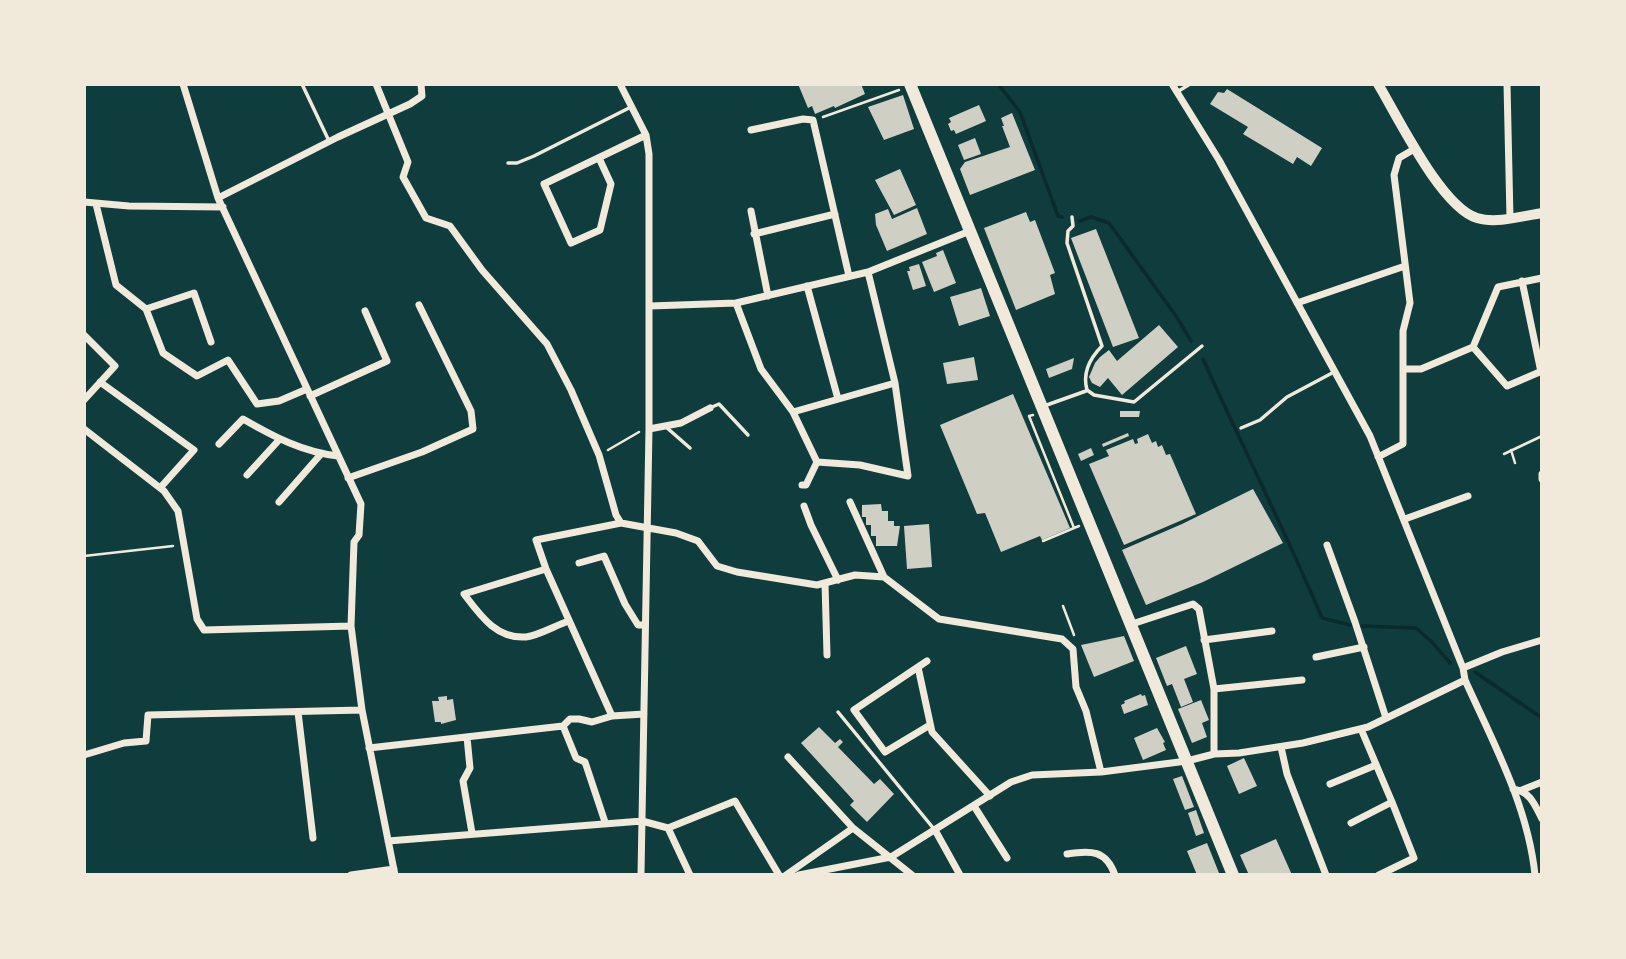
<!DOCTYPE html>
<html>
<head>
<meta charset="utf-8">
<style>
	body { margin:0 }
	#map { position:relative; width:1626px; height:959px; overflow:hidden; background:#0f3d3e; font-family:"Varela Round",sans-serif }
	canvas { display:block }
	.frame { position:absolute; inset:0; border:86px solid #f1e9da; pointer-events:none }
</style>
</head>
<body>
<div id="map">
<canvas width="1626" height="959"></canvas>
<div class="frame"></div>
</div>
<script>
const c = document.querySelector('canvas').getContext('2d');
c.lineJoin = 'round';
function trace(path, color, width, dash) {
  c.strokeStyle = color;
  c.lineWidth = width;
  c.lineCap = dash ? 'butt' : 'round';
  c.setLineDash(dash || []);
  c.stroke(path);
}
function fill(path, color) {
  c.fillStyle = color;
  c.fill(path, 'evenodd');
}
const stream = new Path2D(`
	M998,84L1020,112L1058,216L1062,217
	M1080,221L1091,217L1109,223L1176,316L1191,341
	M1203,359C1242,446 1285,530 1322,618L1350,625
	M1362,626L1416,628L1432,642L1450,663
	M1475,672L1542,718`);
const building = new Path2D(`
	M798,84H861L865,94L835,108L834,106L815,114L812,106L808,108Z
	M1227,89L1322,148L1311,166L1297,157L1293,164L1243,134L1248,127L1210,104L1218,92L1224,93Z
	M903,95L914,129L884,140L868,107Z
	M979,105L986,121L956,134L954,130L951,131L948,124L951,122L949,118Z
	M1012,113L1035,170L970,195L960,169L965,162L1010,147L1002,126H1004L1001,118Z
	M975,138L981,154L964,160L958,145Z
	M900,169L916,205L894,215L875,180Z
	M917,208L927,234L887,251L876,225L875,214L888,209L892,219Z
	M1026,212L1030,222L1035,220L1055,273L1050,275L1055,294L1016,310L984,228Z
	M1096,229L1139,338L1113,347L1071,238Z
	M943,250L956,283L934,292L922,262L937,256L936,253Z
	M919,264L926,286L913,290L907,271H910L909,267Z
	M981,288L990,316L959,326L950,297Z
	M1159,325L1178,347L1122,395L1108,378L1100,387L1092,383L1089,377L1095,363L1100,357L1109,350L1117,361Z
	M974,357L978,380L947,384L943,363Z
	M1074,358L1072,369L1049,378L1046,369Z
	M1013,394L1070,528L1042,540L1040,536L1001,552L985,513L977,514L940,425Z
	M1120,411H1140L1139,417H1120Z
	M1128,433L1129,436L1103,447L1102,444Z
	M1148,434L1152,443L1156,441L1158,447L1162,445L1166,455L1170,454L1196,514L1124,545L1089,464L1109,456L1106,450L1133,439L1135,444L1138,443L1137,439Z
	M1091,448L1094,455L1081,461L1078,454Z
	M1253,489L1283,543L1203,582L1146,605L1122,550L1182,524Z
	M881,504L882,511H888V521H894V526H900L897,546H876V536H871V525H866V517H862V505Z
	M929,524L932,567L907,569L904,526Z
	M1124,636L1134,661L1094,677L1081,645Z
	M1186,646L1197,674L1184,679L1193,702L1181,707L1172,684L1167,686L1156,658Z
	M1141,694L1142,696L1145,695L1148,705L1124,714L1121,705L1125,703L1124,701Z
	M447,696V700L453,699L456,720L441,724V722H435L432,701H439L438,697Z
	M1201,700L1209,720L1202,723L1207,737L1192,743L1178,709Z
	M819,727L835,743L840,739L843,742L838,747L874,784L880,779L894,794L867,822L850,805L854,801L801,743Z
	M1157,728L1165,742L1163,743L1166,750L1143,760L1134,738Z
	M1244,758L1257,786L1239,794L1227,766Z
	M1182,776L1194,807L1185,810L1173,779Z
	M1196,810L1204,833L1196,836L1188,813Z
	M1276,839L1292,875H1249L1240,855Z
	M1207,843L1219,873L1197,875L1187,851Z`);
const path = new Path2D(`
	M823,117L899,90
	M1033,415L1029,416L1074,528L1079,526
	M608,450L639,432
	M1511,450L1515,463
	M1504,454L1542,436
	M1043,541L1074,528
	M84,556L173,546
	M1063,606L1074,635`);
const service = new Path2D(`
	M302,84L329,141
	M1177,92L1190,84
	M508,163H517L534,156L631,107
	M1072,217L1073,226L1068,231L1067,243L1102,346C1090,358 1082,372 1087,390L1094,395L1134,402L1202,346
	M1044,406L1086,391
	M712,407L719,404L748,435
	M666,427L690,448
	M1241,428L1260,420L1287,397L1334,372
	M838,712L934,829`);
const minor = new Path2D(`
	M183,84L218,198L361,504L359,535L354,542L351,626L362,710L395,875
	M376,84L408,162L403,177L426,218L450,226L482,270L547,344L571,390L599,455L616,515L621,523L676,533L698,541L717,566L737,572L817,585L855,575L884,577L939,619L1062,639L1073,649L1076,687L1086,711L1101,772
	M620,84L646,135L649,154V429L641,875
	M1172,84L1219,160L1370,436L1463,668L1465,680C1493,742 1528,806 1535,875
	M1507,84L1510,218
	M751,130L803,119L813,120L849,276
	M599,158L611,184L600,230L571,243L544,184L646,135
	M218,198L338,137L410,104L422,96L421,84
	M84,202L129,206L223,207
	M96,204L116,285L146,309L163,353L197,376L228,360L257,404L279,401L307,389
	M751,211L768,296
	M754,234L835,214
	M1522,281L1541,372
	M807,286L838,399
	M736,303L761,369L793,412L817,462L860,465L908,476L895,383L868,272
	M1297,303L1405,266
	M650,306L736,303L868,272L970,231
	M146,309L194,293L211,342
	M84,335L115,366L84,400
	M1473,347L1507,386L1542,371
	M1403,369H1421L1473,347L1498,287L1542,278
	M100,382L194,450L160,488
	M310,396L387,361L365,311
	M793,412L895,383
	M84,429L164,491L178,511L197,619L204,630L351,626
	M649,429L681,423L710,408
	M219,444L243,419C274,437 303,452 338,456
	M1378,457L1403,444V331L1410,303L1394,175L1399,158L1416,148
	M1542,474V479
	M247,475L279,440
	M348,478L422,452L473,429L471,411L419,305
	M802,485H806L817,462
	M279,502L321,454
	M850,502L884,577
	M804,506L811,525L838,580
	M1405,519L1468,496
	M1327,545L1355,622L1386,718
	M579,563L604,556L625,604L638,625H645
	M546,569L464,594C480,615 496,639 526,637C540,635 556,625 569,621
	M825,583L827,655
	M1132,624L1193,604L1199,609L1214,689V754
	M1204,640L1272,631
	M1316,657L1364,647
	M927,661L854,710L885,752L930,725
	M918,667L932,732L990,796
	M1463,668L1502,652L1542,640
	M1214,689L1302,680
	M298,712L313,838
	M612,716L546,569L536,540L621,523
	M563,726L576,758L585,762L605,822
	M1361,729L1392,802
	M467,737L470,768L463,781L472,833
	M1281,747L1287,774L1326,875
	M369,748L563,726L570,719H579L592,722L612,716L644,714
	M84,755L124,743L146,741L148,715L362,710
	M788,757L853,828
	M1330,784L1376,765
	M1513,789C1530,791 1535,805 1542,819
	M1522,790L1542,782
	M974,806L1007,858
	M1351,823L1392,802L1414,858L1379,875
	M668,828L735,801L779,875
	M935,830L960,875
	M388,841L642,821L668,828L690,875
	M1067,854C1091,850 1106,850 1115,875
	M351,875L394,869
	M786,875L853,828L912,875
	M799,875L891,857L1011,782L1032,775L1101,772L1187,761L1214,754L1239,753L1303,743L1368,727L1465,680`);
const tertiary = new Path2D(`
	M1378,84C1398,117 1441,207 1477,218C1496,224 1523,216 1542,213`);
const trunk = new Path2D(`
	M910,84L1233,875`);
trace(stream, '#0a2a2b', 3.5);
fill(building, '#cfcfc3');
trace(path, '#f1e9da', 2.5);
trace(service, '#f1e9da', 3.5);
trace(minor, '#f1e9da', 7);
trace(tertiary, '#f1e9da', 10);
trace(trunk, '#f1e9da', 12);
</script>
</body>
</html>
